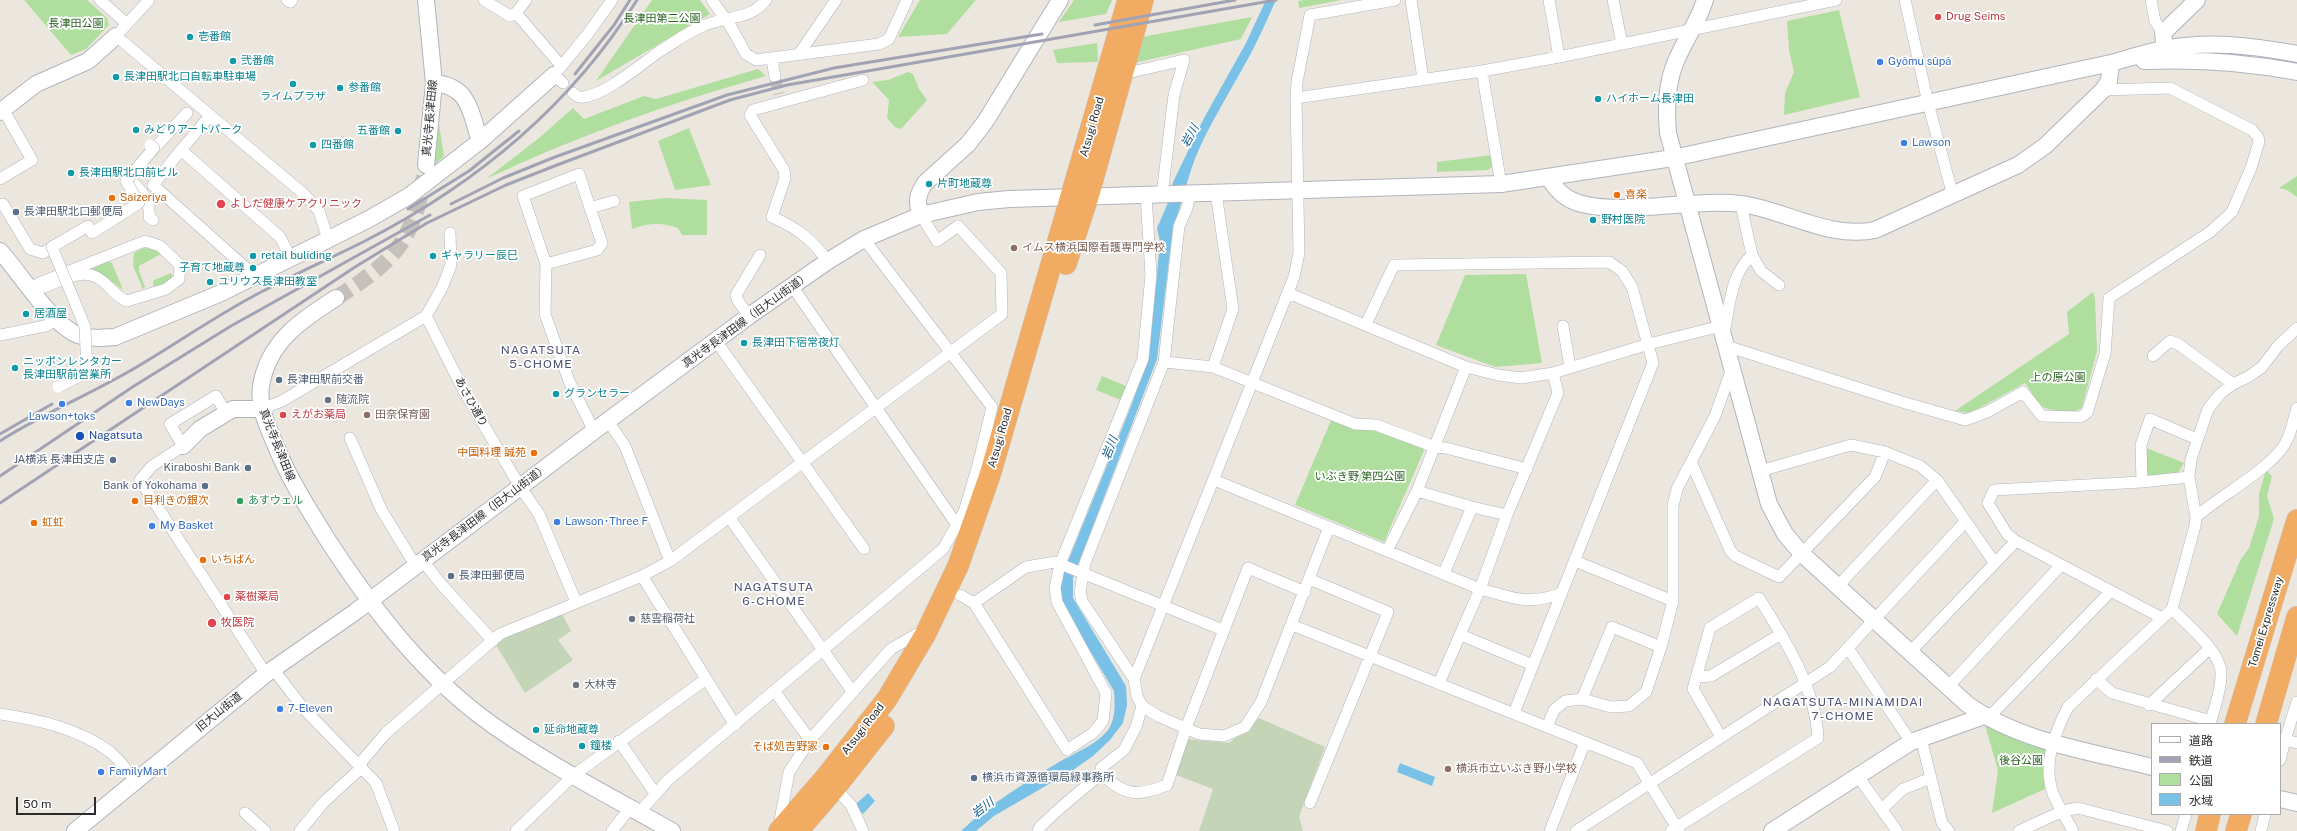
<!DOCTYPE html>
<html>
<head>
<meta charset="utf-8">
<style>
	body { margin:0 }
	#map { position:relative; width:2297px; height:831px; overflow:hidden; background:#ece7de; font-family:"Public Sans","Noto Sans JP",sans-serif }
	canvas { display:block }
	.legend { position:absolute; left:2151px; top:723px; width:130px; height:92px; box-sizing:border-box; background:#fff; border:1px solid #aaa; margin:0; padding:5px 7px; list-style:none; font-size:12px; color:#2b2b2b }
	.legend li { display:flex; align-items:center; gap:8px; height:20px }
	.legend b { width:20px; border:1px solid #aaa }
	.scale { position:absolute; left:16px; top:797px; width:80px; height:18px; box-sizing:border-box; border:2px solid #2b2b2b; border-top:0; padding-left:5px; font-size:12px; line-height:14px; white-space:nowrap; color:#2b2b2b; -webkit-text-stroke:3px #fff; paint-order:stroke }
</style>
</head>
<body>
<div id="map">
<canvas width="2297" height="831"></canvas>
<ul class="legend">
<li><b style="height:5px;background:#fff"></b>道路</li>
<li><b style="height:5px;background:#a1a3b4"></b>鉄道</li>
<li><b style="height:11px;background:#b0de9f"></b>公園</li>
<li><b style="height:11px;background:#79c1e6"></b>水域</li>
</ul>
<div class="scale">50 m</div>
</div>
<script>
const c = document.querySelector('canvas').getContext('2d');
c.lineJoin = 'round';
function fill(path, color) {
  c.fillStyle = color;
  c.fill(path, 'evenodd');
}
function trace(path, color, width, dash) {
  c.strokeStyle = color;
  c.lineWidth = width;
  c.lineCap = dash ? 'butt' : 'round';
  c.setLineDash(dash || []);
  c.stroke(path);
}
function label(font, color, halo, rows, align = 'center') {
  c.font = font + ' "Public Sans","Noto Sans JP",sans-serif';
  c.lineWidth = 3.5;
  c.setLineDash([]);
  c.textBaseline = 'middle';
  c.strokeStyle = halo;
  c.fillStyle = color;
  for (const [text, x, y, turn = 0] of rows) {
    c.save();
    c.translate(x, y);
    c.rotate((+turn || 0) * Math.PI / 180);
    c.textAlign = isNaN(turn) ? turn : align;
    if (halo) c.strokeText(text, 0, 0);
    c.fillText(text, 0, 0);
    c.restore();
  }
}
const green = new Path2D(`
	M24,0H87L107,18L109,25L86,49L71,55Z
	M652,0H700L710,14L596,81Z
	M920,0H976L947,34L898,37Z
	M1074,0H1112L1106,14L1059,22Z
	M1305,0H1342L1299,8L1298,1Z
	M1839,10L1860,97L1784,115L1785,93L1794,72L1789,50L1787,21Z
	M1252,17L1241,39L1134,63L1141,37Z
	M1097,43L1098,62L1057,63L1053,50Z
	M758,69L766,76C670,103 577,136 486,179L539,138L573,108L584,119L644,96L656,99Z
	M908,72L913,74L919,89L927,100L901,129L895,127L887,118L889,100L872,82L888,80Z
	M439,124L444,156L434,165Z
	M689,128L711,185L675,190L658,141Z
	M1492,155L1494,165L1488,170L1437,172V162Z
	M2297,176V197L2287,190L2279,188Z
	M666,198L707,200V235H682L678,228C662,222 648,223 632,229L629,202Z
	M143,248L153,249L161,254L139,266V271L145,287L143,289L133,266L134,253Z
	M108,261L112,263L123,290L100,273L91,269Z
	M171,273L173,278L164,285L153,286L154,280Z
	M1526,274L1542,363L1495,367L1436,345L1465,275Z
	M2093,292L2095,298L2097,351L2082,407C2077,412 2072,411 2065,411C2037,410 2040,404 2025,383L1970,413L1955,411L2069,334L2067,312Z
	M1102,376L1126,386L1121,400L1096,390Z
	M1332,418L1376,428L1426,446L1384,542L1295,505Z
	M2144,447L2184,463L2178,473L2147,476Z
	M2266,470L2272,476L2267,496L2274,519L2237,636L2217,614L2241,559L2249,548L2259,516V494Z
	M1984,722L2047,745L2043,773L2045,789L1992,813L1998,770Z`);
const cemetery = new Path2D(`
	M562,614L571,631L558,640L573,660L525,693L496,645L502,639Z
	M1259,718L1325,747L1299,817L1303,831H1199L1213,789L1176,775L1186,739L1229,743Z`);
const water = new Path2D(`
	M1266,0H1276C1266,22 1256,45 1244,66C1229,93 1213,119 1200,147C1188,173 1183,201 1173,228L1157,359L1073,578V598L1126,686L1127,705L1123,723L1110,740L1093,756L1073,770L994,816L976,831H961C991,803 1025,783 1059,762C1075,753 1097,744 1108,730C1116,718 1115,704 1114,691L1062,604L1059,589L1062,576L1130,409L1149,357L1160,242L1157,228L1170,198L1173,182L1204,118L1246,43Z
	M1400,763L1435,777L1432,786L1397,772Z
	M868,793L875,801L863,814L855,805Z`);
const streetTunnel = new Path2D(`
	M775,77L779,94`);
const secondaryTunnel = new Path2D(`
	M336,298C391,263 414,243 424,176`);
const street = new Path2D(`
	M100,0L127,24
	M149,0L116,36L305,195L319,211L328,239
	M287,0L290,2L292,0
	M484,0L510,16L516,13L526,0
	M712,0L731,27L746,54L756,60L879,44L889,39L907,0
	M1411,0L1423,79
	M1549,0L1559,57
	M1613,0L1622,44
	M1905,0L1928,103L1953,196
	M2151,0L2155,21L2163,33
	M516,13L557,61
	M799,54L836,0
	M772,59L775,77
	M1482,71L1501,184
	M1123,74L1184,60L1174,95L1162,195
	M563,83L554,75L587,35L612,0
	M573,93C577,96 579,98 584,97C608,93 640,65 660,51C675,42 689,31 705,25C726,16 751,20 766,0
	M1296,98L1482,71L1559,57L1836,0
	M209,117L181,150L280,237L290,256
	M181,150L153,185L254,275
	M148,155L187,113
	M131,174L127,178C139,187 151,200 149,217L153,220
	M0,179L32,160L7,116
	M1190,194L1187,208L1179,226L1164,362L1085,563L1080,592L1082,601L1134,679L1137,696L1142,706L1158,716L1199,734L1224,736L1245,727L1261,702L1329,527
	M3,204L30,249L43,253L52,247
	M1741,205L1752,255L1761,271L1779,285
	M590,208L579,174L523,196L546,264L545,314L569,381L594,431
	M145,241L160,246L180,265L179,279L166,289L127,301C116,298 109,284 98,278C77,266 54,287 32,290L39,283Z
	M828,261C810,238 799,229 772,217L785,178L784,170L750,115L753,110L863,80
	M546,264L597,250L602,243L590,208L614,201
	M792,286L957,525
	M1288,293L1466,367L1498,375L1521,378L1553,373L1649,344L1721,326
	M426,316L464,391L520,487L539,514L576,602
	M749,316L738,301L736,295L760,255
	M1366,324L1394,265L1609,262L1622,271L1632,287L1653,363L1514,713
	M1563,326L1570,367
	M1724,333C1730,306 1730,275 1752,255
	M0,335L45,326L57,320
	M716,341L864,549
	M1726,346L1902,402L1965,420L1987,412L2023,392L2042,416L2080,417L2087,413L2105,354L2109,298L2210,232L2232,212L2251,168L2259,142L2258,137L2252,130L2170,88L2103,90
	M2153,356L2170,341L2178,344L2233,384
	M1164,362L1213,367L1355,424L1376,425L1435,447L1446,448L1527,469
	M1213,367L1233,309L1216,193
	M233,409L223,408L216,396L170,424L183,446L152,466L140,480L266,674
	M262,409L282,401L426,316L442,288L451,265L450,233
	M608,421L625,446L670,561
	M350,438L381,509L415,565
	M1692,464L1730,550L1735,556L1779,577L1875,477L1885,452
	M1760,471L1851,445L1885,452L1920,466L1937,480L1994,562
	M1214,480L1480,589C1514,598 1527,606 1562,593
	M2142,482L2141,445L2150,419L2197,439
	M1417,491L1472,507L1444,573
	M1472,507L1507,515
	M729,517L852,691
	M2196,517L2189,477L2191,459L2208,409L2220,394L2233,384L2248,377L2262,367L2278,346L2297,328
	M2016,541L2007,534L1988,503L1994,490L2142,482L2189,477
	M1388,549L1417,491L1466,367
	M422,560L441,584L493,641
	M1575,561L1673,601
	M642,576L735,725
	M1309,579L1388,612L1310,803
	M1839,585L1937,480
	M960,595L974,603L1067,750L1093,733L1103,721L1106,693L1057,602L1055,588L1060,564L1143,359L1151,275L1146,195
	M974,603L1026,567L1055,562L1223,630
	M2172,609C2187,625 2223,653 2221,675C2221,691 2214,709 2210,724
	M1292,625L1637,763L1679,831
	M1461,635L1533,665
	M1848,648L1911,742
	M1911,651L2016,541L2162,618
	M273,669L304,709L376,783L394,831
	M1697,677L1711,676L1781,634
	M1134,679L1294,277L1299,253L1296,98L1297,82L1310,15L1395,0
	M2096,679L2112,693L2211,721
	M1439,683L1480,589L1507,515L1558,393L1553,373
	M1948,687L2061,565
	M775,692L810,740
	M1582,699L1612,627L1661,647
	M2297,702L2285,740L2297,743
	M2149,705L2210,648
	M0,714C39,720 78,728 110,752C120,760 127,771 135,780
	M1984,716L1994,712L2111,591
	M1547,727L1554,710L1565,701L1582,699L1611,707L1629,706L1646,692L1661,647L1673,601V506L1677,489L1715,416L1732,368
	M1921,738L1942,823L1949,831
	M619,741L655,793
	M2280,760L2285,740
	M1101,774C1127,796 1135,797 1167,785L1186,728L1248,568L1305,592
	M1857,775L1897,831
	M835,788L851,805L863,831
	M1882,809L1903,789L1931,778
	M245,813L265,831
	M639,813L668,780L943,549L964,512L978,465L992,407L864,239
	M779,826L789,772L810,740L891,649L917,634L925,635
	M300,831L323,803L361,768L362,761L386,733L500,634L642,576L670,561L1002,314L1001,273L958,226L937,241L921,215
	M516,831L574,775L706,679
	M612,831L630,808
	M1038,831L1040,827C1059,808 1080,791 1101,774V768L1124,750L1136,727L1142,706
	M1550,831L1585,742
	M1576,831L1830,667L1965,522
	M1671,831L1818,738C1815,686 1785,640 1759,598L1710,628L1693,689L1721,737
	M2019,831L2063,811L2078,808L2167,831
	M2073,831C2066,817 2054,801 2051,787C2044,760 2056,730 2068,707L2172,609L2195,526L2196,517C2220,495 2276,467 2288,438C2292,429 2294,418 2297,408
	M2181,831L2186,814
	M2261,831L2265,814`);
const secondary = new Path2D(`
	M1705,0C1698,22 1685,40 1676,61C1666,84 1666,109 1668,133L1769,504L1785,534L1801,553L1967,704C2020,742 2089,751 2152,767
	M2165,49L2163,33L2197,0
	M2144,61C2196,59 2247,62 2297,72
	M434,83C470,86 470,112 480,141
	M0,112L36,84L88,61L116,36
	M426,165L434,83L426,0
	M1548,177C1557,191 1566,200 1582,204C1630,215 1682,200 1731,203C1780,206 1826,240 1875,230L2018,165L2045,146L2103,90L2109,81L2111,63
	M921,215C916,202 917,195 925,183L968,144L985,122L1060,0
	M0,251C20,273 52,325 78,335C90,339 102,338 115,337L221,293L369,219L409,196L480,141L554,75
	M336,298C301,320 268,342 261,386C258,407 267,425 275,444C289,479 309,510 329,542C371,606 418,668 479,715C537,759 608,795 672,831
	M183,446L200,429L233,409H262
	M2280,799L2297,803
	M75,831L266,674L355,612L594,431L749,316L828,261L864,239L921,215L978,202L1009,199L1501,184L1673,158L2111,63C2129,58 2147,52 2165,49C2209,40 2254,46 2297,54
	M1772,831L1911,742L1984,716`);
const highway = new Path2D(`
	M1066,264L1088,197L1143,0
	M2235,724L2297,520
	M2266,724L2297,617
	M779,831L825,778L887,699L925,635L958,566L990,475L1128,0
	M798,831L835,788L884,726
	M2206,831L2210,814
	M2236,831L2241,814`);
const rail = new Path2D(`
	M1095,25L1235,0
	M575,74L614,25L630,0
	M451,204L503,178L555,157L727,95L834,68L1042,34
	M408,209L469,171L519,131
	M0,434L52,404
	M0,441C41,415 86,396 128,372C175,345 219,313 267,289C299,272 331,258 363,242C475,185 570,107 637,0
	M0,476L134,386L231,326L430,215
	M0,503L355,267L427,223L506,185L557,165L730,100L787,85L1276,0`);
const streetBridge = new Path2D(`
	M58,387L87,372L85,327L52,247L88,226L92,233L139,203L126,181L154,148L150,145`);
const markers = [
	[1938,17,4,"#e0444e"],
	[190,37,4,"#0f9aa8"],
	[233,61,4,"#0f9aa8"],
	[1880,62,4,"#3f7fe0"],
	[116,77,4,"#0f9aa8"],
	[293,84,4,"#0f9aa8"],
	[340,88,4,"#0f9aa8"],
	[1598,99,4,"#0f9aa8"],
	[136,130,4,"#0f9aa8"],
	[398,131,4,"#0f9aa8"],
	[1904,143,4,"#3f7fe0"],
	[313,145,4,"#0f9aa8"],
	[71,173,4,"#0f9aa8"],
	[929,184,4,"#0f9aa8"],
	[1617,195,4,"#e8710a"],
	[112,198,4,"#e8710a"],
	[221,204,5,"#e0444e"],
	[16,212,4,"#5c6f8a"],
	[1593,220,4,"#0f9aa8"],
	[1014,248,4,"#8d6e63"],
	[253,256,4,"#0f9aa8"],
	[433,256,4,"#0f9aa8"],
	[253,268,4,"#0f9aa8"],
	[210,282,4,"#0f9aa8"],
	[26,314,4,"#0f9aa8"],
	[744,343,4,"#0f9aa8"],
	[15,368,4,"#0f9aa8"],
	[279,380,4,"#5c6f8a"],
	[556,394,4,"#0f9aa8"],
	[328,400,4,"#6b7280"],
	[129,403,4,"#3f7fe0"],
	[62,404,4,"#3f7fe0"],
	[283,415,4,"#e0444e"],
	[367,415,4,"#8d6e63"],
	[80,436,5,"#1a4fb4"],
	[534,453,4,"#e8710a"],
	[113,460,4,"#5c6f8a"],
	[248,468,4,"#5c6f8a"],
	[205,486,4,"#5c6f8a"],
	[135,501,4,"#e8710a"],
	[240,501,4,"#2e9e5b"],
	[557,522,4,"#3f7fe0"],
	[34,523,4,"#e8710a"],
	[152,526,4,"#3f7fe0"],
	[203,560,4,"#e8710a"],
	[451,576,4,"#5c6f8a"],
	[227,597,4,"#e0444e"],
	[632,619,4,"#6b7280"],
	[212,623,5,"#e0444e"],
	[576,685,4,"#6b7280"],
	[280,709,4,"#3f7fe0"],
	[536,730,4,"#0f9aa8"],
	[582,746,4,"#0f9aa8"],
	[826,747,4,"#e8710a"],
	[1448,769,4,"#8d6e63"],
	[101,772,4,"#3f7fe0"],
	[974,778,4,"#5c6f8a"]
];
const healthNames = [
	["Drug Seims",1946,17],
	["よしだ健康ケアクリニック",230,204],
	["えがお薬局",291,415],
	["薬樹薬局",235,597],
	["牧医院",221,623]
];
const parkNames = [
	["長津田第二公園",662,19],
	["長津田公園",76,24],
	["上の原公園",2058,378],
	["いぶき野 第四公園",1360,477],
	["後谷公園",2021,761]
];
const cultureNames = [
	["壱番館",198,37],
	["弐番館",241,61],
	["長津田駅北口自転車駐車場",124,77],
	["参番館",348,88],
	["ライムプラザ",293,97,"center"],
	["ハイホーム長津田",1606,99],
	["みどりアートパーク",144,130],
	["五番館",390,131,"right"],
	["四番館",321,145],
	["長津田駅北口前ビル",79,173],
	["片町地蔵尊",937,184],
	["野村医院",1601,220],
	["retail buliding",261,256],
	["ギャラリー辰巳",441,256],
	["子育て地蔵尊",245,268,"right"],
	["ユリウス長津田教室",218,282],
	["居酒屋",34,314],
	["長津田下宿常夜灯",752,343],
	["ニッポンレンタカー",23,362],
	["長津田駅前営業所",23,375],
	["グランセラー",564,394],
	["延命地蔵尊",544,730],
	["鐘楼",590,746]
];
const shopNames = [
	["Gyōmu sūpā",1888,62],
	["Lawson",1912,143],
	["NewDays",137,403],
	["Lawson+toks",62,417,"center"],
	["Lawson･Three F",565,522],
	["My Basket",160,526],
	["7-Eleven",288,709],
	["FamilyMart",109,772]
];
const streetNames = [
	["真光寺長津田線",430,118,-85],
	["Atsugi Road",1092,127,-74],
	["真光寺長津田線（旧大山街道）",746,320,-36],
	["あさひ通り",471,402,61],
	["Atsugi Road",1000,438,-74],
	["真光寺長津田線",277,445,68],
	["真光寺長津田線（旧大山街道）",485,513,-37],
	["Tomei Expressway",2266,622,-73],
	["旧大山街道",219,712,-39],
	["Atsugi Road",863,729,-52]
];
const foodNames = [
	["喜楽",1625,195],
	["Saizeriya",120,198],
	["中国料理 誠苑",526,453,"right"],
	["目利きの銀次",143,501],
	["虹虹",42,523],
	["いちばん",211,560],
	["そば処吉野家",818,747,"right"]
];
const serviceNames = [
	["長津田駅北口郵便局",24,212],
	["長津田駅前交番",287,380],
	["JA横浜 長津田支店",105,460,"right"],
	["Kiraboshi Bank",240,468,"right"],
	["Bank of Yokohama",197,486,"right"],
	["長津田郵便局",459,576],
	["横浜市資源循環局緑事務所",982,778]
];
const educationNames = [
	["イムス横浜国際看護専門学校",1022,248],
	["田奈保育園",375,415],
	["横浜市立いぶき野小学校",1456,769]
];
const worshipNames = [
	["随流院",336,400],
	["慈雲稲荷社",640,619],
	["大林寺",584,685]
];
const transitNames = [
	["Nagatsuta",89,436]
];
const leisureNames = [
	["あすウェル",248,501]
];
const waterNames = [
	["岩川",1190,136,-61],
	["岩川",1110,448,-69],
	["岩川",983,808,-38]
];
const neighbourhoodNames = [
	["NAGATSUTA",541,350],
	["5-CHOME",541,364],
	["NAGATSUTA",774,587],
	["6-CHOME",774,601],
	["NAGATSUTA-MINAMIDAI",1843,702],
	["7-CHOME",1843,716]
];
fill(green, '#b0de9f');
fill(cemetery, '#c3d4b7');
fill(water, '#79c1e6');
trace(streetTunnel, '#c5c1ba', 11, [11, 5.5]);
trace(secondaryTunnel, '#c5c1ba', 16, [16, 8]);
trace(street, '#b2b3bd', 12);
trace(secondary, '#b2b3bd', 18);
trace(highway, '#c8c8c8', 22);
trace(street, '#fff', 11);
trace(secondary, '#fff', 16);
trace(highway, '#f2ab63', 21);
trace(rail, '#a1a3b4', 3);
trace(streetBridge, '#b2b3bd', 12, []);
trace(streetBridge, '#fff', 11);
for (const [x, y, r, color] of markers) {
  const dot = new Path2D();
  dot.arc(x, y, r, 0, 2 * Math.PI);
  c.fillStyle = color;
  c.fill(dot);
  trace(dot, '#fff', 1.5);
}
label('11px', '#be3a42', '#fff', healthNames, 'left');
label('11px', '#296320', '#fff', parkNames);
label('11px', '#0d838f', '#fff', cultureNames, 'left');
label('11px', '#366cbe', '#fff', shopNames, 'left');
label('11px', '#2b2b2b', '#fff', streetNames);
label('11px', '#c56008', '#fff', foodNames, 'left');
label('11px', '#4e5e75', '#fff', serviceNames, 'left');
label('11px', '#785e54', '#fff', educationNames, 'left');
label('11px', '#5b616d', '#fff', worshipNames, 'left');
label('11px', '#164399', '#fff', transitNames, 'left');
label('11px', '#27864d', '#fff', leisureNames, 'left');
label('italic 12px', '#176093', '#fff', waterNames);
c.letterSpacing = '1px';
label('12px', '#4e5379', '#fff', neighbourhoodNames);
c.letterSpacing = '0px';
</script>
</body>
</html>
